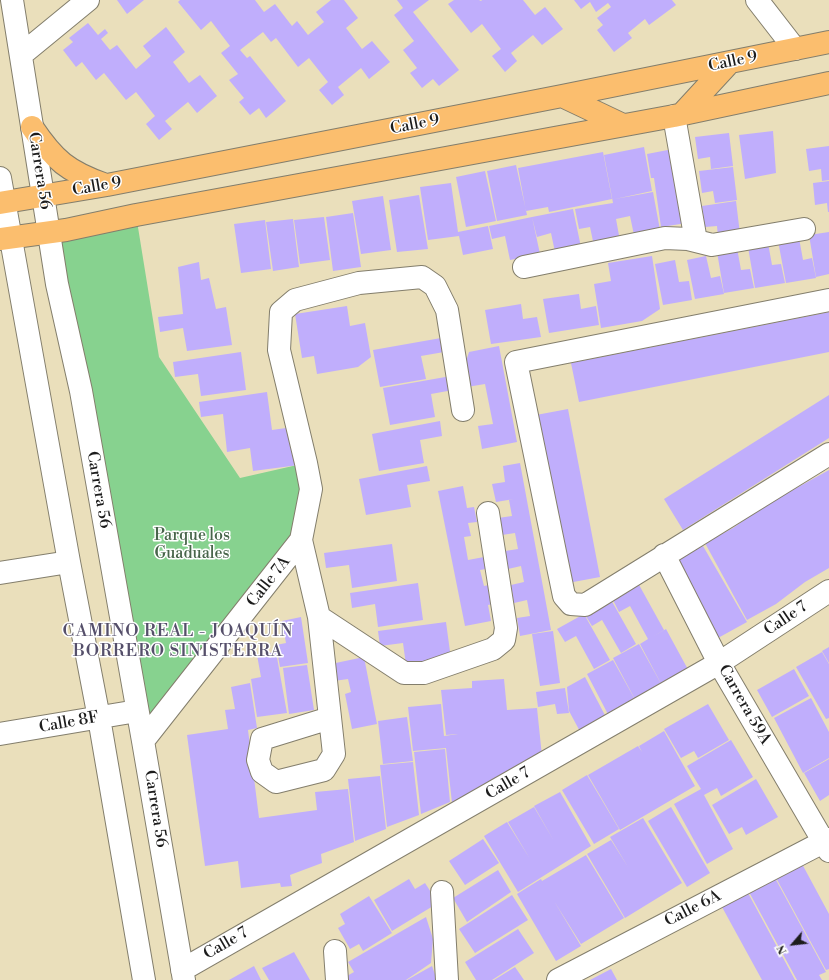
<!DOCTYPE html>
<html>
<head>
<meta charset="utf-8">
<style>
	body { margin:0 }
	#map { position:relative; width:829px; height:980px; overflow:hidden; background:#eadfbb; font-family:"Libre Bodoni",serif }
	canvas { display:block }
	.north { position:absolute; left:773px; top:924px; width:40px; height:40px; -webkit-text-stroke:3px #fff; paint-order:stroke; rotate:242deg; font-size:11px; font-weight:700; line-height:16px; text-align:center; color:#1c1c1c }
	.north::after { content:''; display:block; margin:auto; width:14px; height:18px; background:#1c1c1c; clip-path:polygon(50% 0,100% 100%,50% 72%,0 100%) }
</style>
</head>
<body>
<div id="map">
<canvas width="829" height="980"></canvas>
<div class="north">N</div>
</div>
<script>
const c = document.querySelector('canvas').getContext('2d');
c.lineJoin = 'round';
function fill(path, color) {
  c.fillStyle = color;
  c.fill(path, 'evenodd');
}
function trace(path, color, width, dash) {
  c.strokeStyle = color;
  c.lineWidth = width;
  c.lineCap = dash ? 'butt' : 'round';
  c.setLineDash(dash || []);
  c.stroke(path);
}
function label(font, color, halo, rows, align = 'center') {
  c.font = font + ' "Libre Bodoni",serif';
  c.lineWidth = 3;
  c.setLineDash([]);
  c.textBaseline = 'middle';
  c.strokeStyle = halo;
  c.fillStyle = color;
  for (const [text, x, y, turn = 0] of rows) {
    c.save();
    c.translate(x, y);
    c.rotate((+turn || 0) * Math.PI / 180);
    c.textAlign = isNaN(turn) ? turn : align;
    if (halo) c.strokeText(text, 0, 0);
    c.fillText(text, 0, 0);
    c.restore();
  }
}
const green = new Path2D(`
	M136,215L159,357L240,478L306,463L301,540L143,741L49,232Z`);
const building = new Path2D(`
	M117,0H144L127,14Z
	M180,0H255L264,12L275,4L292,26L297,21L308,35L324,22L316,12L331,0H344L358,18L346,28L362,49L372,41L390,62L369,79L361,68L338,87L344,95L332,105L319,90L328,82L309,58L298,67L276,38L271,42L263,32L240,50L247,58L250,56L286,101L266,118L259,108L250,115L239,102L244,98L229,80L238,74L221,53L230,46L211,21L201,30L178,2Z
	M397,0H429L413,12L459,70L439,86L433,79L422,88L410,73L417,68L403,50L414,41L394,15L403,8Z
	M454,0H479L481,1L482,0H523L535,15L545,7L563,29L542,45L533,35L511,53L517,61L505,72L492,56L501,49L482,24L471,33L448,4Z
	M574,0H672L676,5L649,25L645,19L628,33L632,38L614,52L597,30L603,25L597,18L611,7L608,3L596,12L590,2L581,9Z
	M88,23L98,35L105,29L108,33L101,39L110,50L117,45L136,69L151,56L143,46L166,27L185,52L173,62L189,83L200,75L217,96L197,113L188,102L165,121L172,129L159,140L146,124L155,116L136,92L126,100L104,73L96,80L82,62L76,67L63,50L73,42L69,38Z
	M773,131L776,173L745,179L739,135Z
	M729,133L733,166L711,169L710,157L698,159L695,137Z
	M829,146V180L822,181L821,169L809,171L806,149Z
	M644,147L652,191L615,199L653,192L660,230L634,235L630,216L616,219L620,241L594,246L590,227L579,229L575,209L613,203L604,155Z
	M673,149L677,174L666,176L677,174L681,198L674,199L683,198L687,223L661,227L654,178H651L647,154Z
	M603,152L612,199L574,207L571,192L574,207L549,212L548,207L526,211L518,168Z
	M516,165L527,215L497,221L487,171Z
	M733,167L737,200L715,203L713,191L702,193L699,171Z
	M485,171L496,221L466,227L456,177Z
	M829,181V212H828L827,203L815,205L813,183Z
	M451,183L458,232L488,226L493,249L463,255L459,236L428,240L420,187Z
	M419,195L428,249L397,252L389,200Z
	M383,196L391,250L361,254L352,201Z
	M736,201L740,234L718,237L717,226L705,227L702,206Z
	M573,209L581,247L555,252L551,233L537,237L532,217Z
	M353,213L361,267L333,271L326,217Z
	M324,217L330,260L300,264L294,220Z
	M532,217L540,254L510,260L505,236L492,239L489,226Z
	M293,219L299,267L273,271L266,222Z
	M265,220L271,269L241,273L234,224Z
	M829,232V274L816,277L809,235Z
	M799,238L803,260L812,258L816,278L786,283L778,241Z
	M768,243L772,265L781,264L785,283L755,288L748,247Z
	M737,248L741,270L750,269L754,288L724,293L717,252Z
	M652,256L660,309L642,321L601,328L594,284L611,281L608,263Z
	M706,256L711,278L720,276L724,294L695,299L687,260Z
	M675,260L679,282L689,281L692,300L663,305L655,264Z
	M199,262L201,280L209,278L216,309L226,307L232,345L187,351L183,328L160,332L158,317L183,314L178,267Z
	M579,294L581,309L596,306L599,325L549,333L543,299Z
	M521,304L523,319L537,317L541,337L491,344L485,310Z
	M347,306L350,326L365,323L371,357L358,367L317,374L314,356L302,358L295,314Z
	M829,312V352L579,402L571,363Z
	M441,338L444,352L421,356L426,379L380,387L373,350Z
	M499,346L517,442L482,449L478,426L493,424L485,384L467,387L464,368L469,352Z
	M241,352L246,390L201,396L198,374L175,377L173,362Z
	M451,376L453,390L431,394L435,417L390,425L383,388Z
	M267,392L272,430L293,427L299,465L253,471L250,448L227,452L223,414L201,417L199,402Z
	M829,395V438L683,530L664,499Z
	M568,409L600,577L568,583L536,415Z
	M440,421L442,436L420,440L424,463L379,471L372,434Z
	M520,463L551,630L520,636L517,618L530,616L527,600L514,603L511,585L524,582L521,566L508,569L505,551L518,549L515,533L502,535L498,518L512,516L509,500L514,499L496,502L492,484L505,482L503,466Z
	M427,466L430,481L407,485L411,507L366,515L359,479Z
	M829,470V568L805,582L776,604L747,620L705,543L733,528L764,506Z
	M463,486L467,508L474,507L477,522L468,523L471,536L464,537L468,560L484,557L486,569L480,570L484,586L494,584L498,603L488,605L491,621L465,626L438,491Z
	M392,544L397,581L352,588L349,565L326,568L324,553Z
	M703,546L747,622L718,638L675,561Z
	M418,583L423,620L378,627L375,604L352,608L350,593Z
	M638,583L664,630L652,637L666,629L691,675L664,689L640,644L648,639L630,606L619,612L612,598Z
	M610,598L636,644L621,653L602,620L592,626L584,613Z
	M584,614L610,660L594,669L576,636L565,642L557,629Z
	M301,617L308,663L280,667L276,645L286,643L282,621Z
	M446,622L451,659L406,665L403,643L380,646L378,631Z
	M553,631L560,683L540,686L532,634Z
	M639,644L664,689L637,703L613,658Z
	M829,647V663L822,651Z
	M276,652L287,713L257,717L251,679L261,677L257,655Z
	M822,652L829,664V718L826,719L796,667Z
	M364,657L377,724L352,729L345,694L351,692L348,679L334,681L331,664Z
	M613,660L638,705L611,720L587,674Z
	M307,665L314,710L289,714L283,668Z
	M794,669L809,696L772,717L757,690Z
	M585,677L609,723L583,737L569,711L567,687Z
	M504,679L507,710L537,708L542,756L452,803L446,748L413,751L408,707L441,704L444,736L458,734L446,735L441,690L472,688V681Z
	M250,683L257,728L248,730L259,818L317,810L315,792L348,789L354,842L321,854L322,863L290,875L292,886L281,887L280,883L241,888L238,861L205,866L187,735L228,729L225,710L235,709L231,687Z
	M565,688L569,713L557,714L555,704L538,707L536,692Z
	M811,698L829,732V758L803,773L774,718Z
	M708,704L729,740L698,758L694,751L681,758L664,729Z
	M407,717L413,761L383,764L378,721Z
	M664,731L695,786L620,830L588,775L638,746L642,752L639,746Z
	M731,740L753,777L721,796L717,788L704,795L733,849L707,864L674,804L701,789L687,766Z
	M445,749L450,802L421,814L414,752Z
	M829,759V795L820,801L804,773Z
	M413,762L419,815L387,827L380,765Z
	M587,775L619,829L594,844L562,790Z
	M380,776L386,829L355,841L348,779Z
	M756,779L778,817L746,835L742,827L729,834L712,805Z
	M560,792L591,846L518,892L484,836L507,822L530,859L508,822L534,807L554,841L534,806Z
	M671,807L710,873L687,887L648,821Z
	M643,818L682,883L625,918L587,854L611,840L628,867L610,837Z
	M483,839L499,863L465,885L449,861Z
	M586,855L624,918L581,944L554,901L581,946L556,961L517,894L541,879L542,881Z
	M801,862L829,914V969L826,970L775,876Z
	M498,870L511,892L467,922L453,898Z
	M775,878L826,972L819,975L822,980H797L749,892Z
	M409,879L415,889L425,883L438,903L392,931L374,900Z
	M748,893L795,980H762L722,907Z
	M512,895L528,920L475,953L459,929Z
	M369,896L392,933L363,951L359,944L350,949L338,928L345,924L340,914Z
	M426,917L433,939L431,963L406,980H349L347,976L354,972L348,962Z
	M518,929L534,953L492,980H476L465,962Z
	M294,952L310,980H269L262,968Z
	M254,966L261,980H229Z
	M432,966L437,980H407Z
	M515,967L524,980H494Z
	M611,969L617,980H590Z`);
const minor = new Path2D(`
	M12,0L57,284L81,391L143,741L184,980
	M757,0L795,49
	M21,55L88,0
	M674,116L696,241
	M0,178L69,562L99,718L144,980
	M524,267L665,238L688,239L712,245L804,229
	M829,300L516,362L564,596L571,604L585,605L829,454
	M301,540L319,617L334,754L324,770L276,782L262,772L258,760L262,739L330,718
	M664,555L719,663L829,851
	M0,573L69,562
	M319,617L404,673H424L493,649L504,640L506,628L488,513
	M0,734L137,711
	M143,741L301,540L311,489L306,463L279,350L281,312L295,300L359,283L422,277L435,286L447,310L463,410
	M442,892L447,980
	M335,951L337,980
	M182,970L719,663L829,591
	M558,980L829,839`);
const major = new Path2D(`
	M562,96L623,125
	M682,114L729,63
	M32,127C54,160 68,172 106,185
	M0,203L107,185L562,96L829,42
	M0,239L66,230L136,215L674,116L829,83`);
const streetNames = [
	["Calle 9",733,62,-12],
	["Calle 9",415,125,-11],
	["Carrera 56",39,171,81],
	["Calle 9",97,187,-10],
	["Carrera 56",98,490,80],
	["Calle 7A",269,582,-52],
	["Calle 7",786,619,-34],
	["Carrera 59A",744,705,60],
	["Calle 8F",69,723,-10],
	["Calle 7",508,784,-30],
	["Carrera 56",155,809,81],
	["Calle 6A",693,909,-27],
	["Calle 7",226,944,-30]
];
const parkNames = [
	["Parque los",192,536],
	["Guaduales",192,554]
];
const neighbourhoodNames = [
	["CAMINO REAL - JOAQUÍN",178,632],
	["BORRERO SINISTERRA",178,652]
];
fill(green, '#87d28f');
fill(building, '#c0aefc');
trace(minor, '#837e6c', 24);
trace(major, '#837e6c', 24);
trace(minor, '#fff', 22);
trace(major, '#fbbe6e', 22);
label('16px', '#1c1c1c', '#fff', streetNames);
label('16px', '#47654a', '#fff', parkNames);
c.letterSpacing = '1px';
label('17px', '#554f6a', '#fff', neighbourhoodNames);
c.letterSpacing = '0px';
</script>
</body>
</html>
